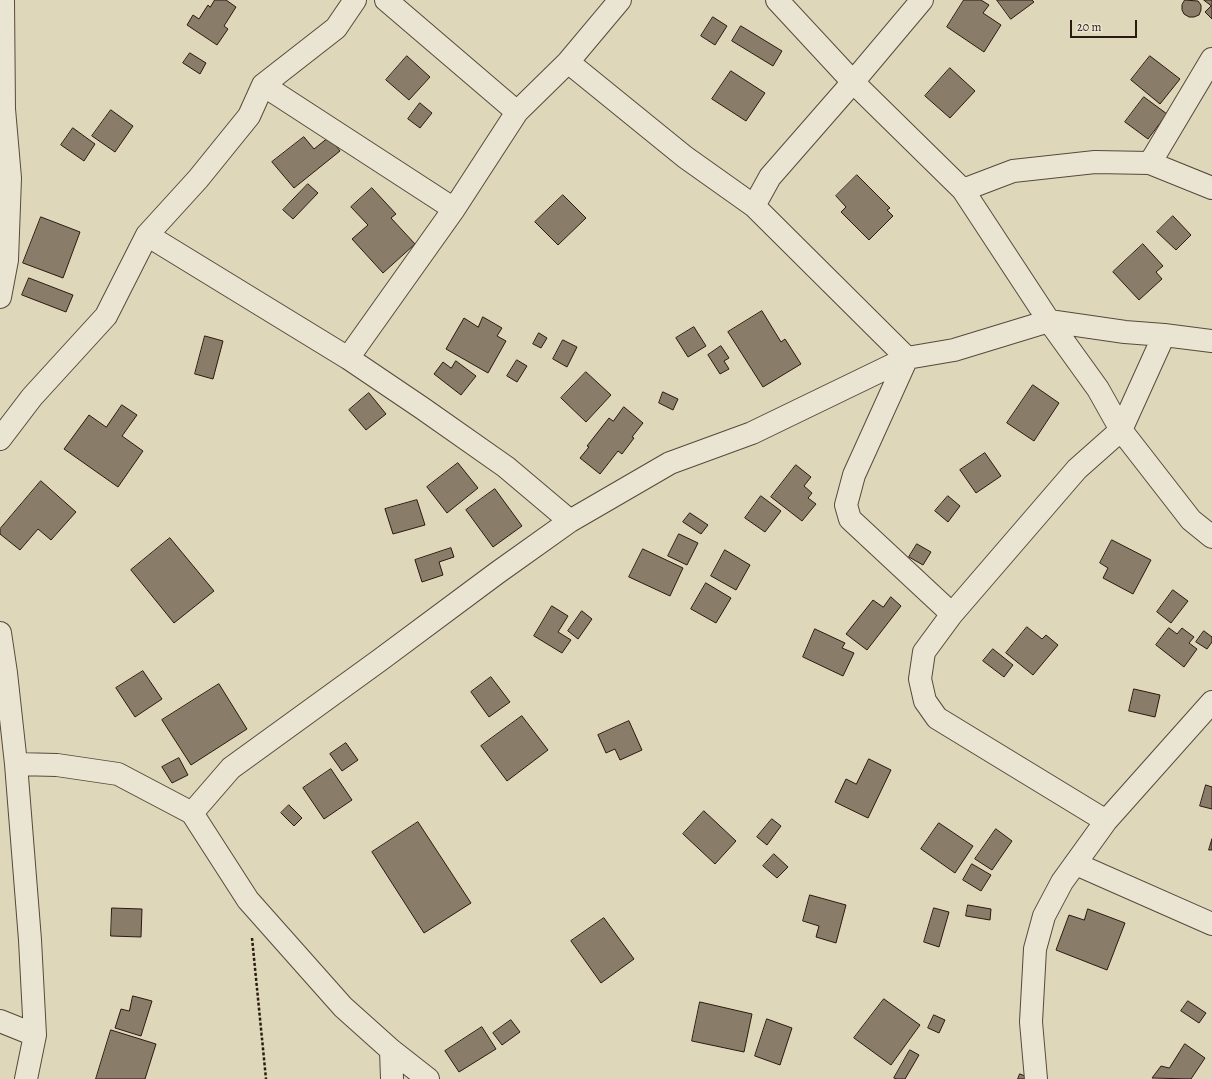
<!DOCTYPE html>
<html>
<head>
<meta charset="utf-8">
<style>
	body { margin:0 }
	#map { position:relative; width:1212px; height:1079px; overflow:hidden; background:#dfd7ba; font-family:Alegreya,serif }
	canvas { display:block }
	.scale { position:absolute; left:1070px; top:20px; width:67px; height:18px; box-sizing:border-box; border:2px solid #2b1a10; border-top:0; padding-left:5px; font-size:12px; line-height:14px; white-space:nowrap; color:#2b1a10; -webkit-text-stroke:3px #eae5d2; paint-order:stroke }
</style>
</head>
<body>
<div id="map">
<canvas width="1212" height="1079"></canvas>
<div class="scale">20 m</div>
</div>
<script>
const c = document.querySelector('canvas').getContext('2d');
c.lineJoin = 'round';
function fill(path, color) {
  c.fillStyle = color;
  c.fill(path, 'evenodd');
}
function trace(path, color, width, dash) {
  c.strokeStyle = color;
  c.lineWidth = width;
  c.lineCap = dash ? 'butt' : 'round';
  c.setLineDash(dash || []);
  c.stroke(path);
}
const building = new Path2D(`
	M215,0H226L236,7L224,26L228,29L217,45L187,25L193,15L199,19L208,5L210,7Z
	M964,0H981L989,5L983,13L1001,25L984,52L947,27Z
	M997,0H1032L1034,2L1011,19Z
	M1185,0L1198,1L1201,5V10L1199,15L1194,17H1189L1184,14L1182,10V5Z
	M1204,0H1212V19L1205,12L1211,6Z
	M713,17L727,26L715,45L701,36Z
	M741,26L782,51L773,66L732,41Z
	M190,53L206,63L200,74L183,63Z
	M407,56L430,77L409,100L386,80Z
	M1150,56L1180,79L1160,104L1131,80Z
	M950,68L975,91L950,118L925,96Z
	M731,71L765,93L746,121L712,99Z
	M1144,97L1167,114L1148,139L1125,122Z
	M420,103L432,113L420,128L408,119Z
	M111,110L133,126L115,152L92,136Z
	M73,128L95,144L84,161L61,145Z
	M304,137L314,149L329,137L340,151L294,188L272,162Z
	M857,175L890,208L887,210L893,216L869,240L841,212L846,207L836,196Z
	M308,184L318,193L293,219L283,210Z
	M372,188L396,214L391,218L415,244L383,273L352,239L368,225L351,207Z
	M563,195L586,218L558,245L535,222Z
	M1173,216L1191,235L1176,250L1157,232Z
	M41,217L80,232L63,278L23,263Z
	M1143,244L1163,266L1156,272L1162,279L1139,300L1113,272Z
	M29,278L73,295L66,312L22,295Z
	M762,311L781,342L785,339L801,364L763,387L728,332Z
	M483,317L502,328L497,336L506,341L488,373L446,349L464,318L478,327Z
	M694,327L706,346L688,357L676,338Z
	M539,333L547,338L541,348L533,344Z
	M205,336L223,341L213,379L195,374Z
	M563,340L577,347L567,367L553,359Z
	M721,346L729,358L724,361L729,369L720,374L708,355Z
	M517,360L527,366L517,382L507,376Z
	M456,361L476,376L461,395L434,374L443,362L451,368Z
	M586,372L611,395L586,422L561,398Z
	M1033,385L1059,403L1034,441L1007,423Z
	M663,392L678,399L673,410L659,403Z
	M369,393L386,414L366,430L349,410Z
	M122,405L137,415L122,436L143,451L118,487L64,449L89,415L106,427Z
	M624,407L643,423L632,437L634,438L622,454L618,451L600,474L580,458L589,447L587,446L609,418L613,421Z
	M985,453L1001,476L976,493L960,470Z
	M458,463L478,488L447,513L427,487Z
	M796,465L811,477L804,486L812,493L808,498L816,504L802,521L771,497Z
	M41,481L76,512L51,540L38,529L20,550L0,534V529Z
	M495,489L522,526L493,547L466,510Z
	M761,496L781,511L765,532L745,518Z
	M948,496L960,506L948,522L935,511Z
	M417,500L425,525L393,534L385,509Z
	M690,513L708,525L701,534L683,522Z
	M679,534L698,543L687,565L668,556Z
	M170,538L214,591L174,623L131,570Z
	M1112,540L1151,560L1133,594L1103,578L1108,568L1100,563Z
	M917,544L931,552L923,565L909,557Z
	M451,548L454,557L439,562L443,575L422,582L415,560Z
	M643,549L683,568L670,596L629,577Z
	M725,550L750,565L736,590L711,576Z
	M706,583L731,598L716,623L691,609Z
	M1173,590L1188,601L1171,623L1157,612Z
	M891,597L901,606L867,650L846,634L873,600L883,607Z
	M552,606L568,616L558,632L571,640L562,653L534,636Z
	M582,611L592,619L578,639L568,631Z
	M1027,627L1042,639L1046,635L1058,645L1033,675L1006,653Z
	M1169,628L1177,634L1182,628L1194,637L1189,643L1197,649L1184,667L1156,645Z
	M815,629L845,643L842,648L854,653L843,676L803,657Z
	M1204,631L1212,637V642L1207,649L1196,642Z
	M993,649L1013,665L1004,677L983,661Z
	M143,671L162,699L135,717L116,688Z
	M491,677L510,702L489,717L471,692Z
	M219,684L247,729L191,765L162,720Z
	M1134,689L1160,695L1155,717L1129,711Z
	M522,716L548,750L507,781L481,746Z
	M629,721L642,750L620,760L615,749L606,753L598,735Z
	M346,743L358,760L342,771L330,754Z
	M179,758L188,775L172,783L162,767Z
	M869,759L891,770L868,818L835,802L846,779L856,784Z
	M331,769L352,800L324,819L303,788Z
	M1206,785L1212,787V809L1200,806Z
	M289,805L302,818L294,826L281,813Z
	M704,811L736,841L715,864L683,834Z
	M772,819L781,826L767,845L757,837Z
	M418,822L471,903L424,933L372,852Z
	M939,823L973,846L955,873L921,849Z
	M996,829L1012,841L992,870L975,859Z
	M1212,839V850H1209Z
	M774,854L788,867L777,878L763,866Z
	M972,864L991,875L981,891L963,880Z
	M810,895L846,905L836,943L816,937L819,926L803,921Z
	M968,905L991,909L990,920L966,916Z
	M112,908L142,909L141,937L111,936Z
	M934,908L949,912L939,947L924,942Z
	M1088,909L1125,923L1107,970L1056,950L1069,915L1084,920Z
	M604,918L634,959L601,983L571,941Z
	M133,996L152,1001L141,1036L115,1028L121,1009L129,1011Z
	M884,999L920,1025L891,1065L854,1038Z
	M1188,1001L1206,1013L1199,1023L1181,1011Z
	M700,1002L752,1014L744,1052L692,1041Z
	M934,1015L945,1020L939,1033L928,1028Z
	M767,1019L792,1028L780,1065L755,1056Z
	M511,1020L520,1032L502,1045L493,1033Z
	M482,1027L496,1049L459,1072L445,1051Z
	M111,1030L156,1044L145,1079H96Z
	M1185,1044L1205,1058L1191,1079L1152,1078L1161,1066L1169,1068Z
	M910,1050L919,1055L905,1079H897L894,1078Z
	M1020,1074L1030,1078L1029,1079H1018Z`);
const path = new Path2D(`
	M252,938L266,1079`);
const minor = new Path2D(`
	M386,0L517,112
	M777,0L853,82L963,190L1049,321L1098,389L1121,430L1191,520L1212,537
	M568,62L685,157L754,206L907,358L854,475L846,505L850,519L952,614
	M263,85L454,209
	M1150,163L1212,59
	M963,190L1013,171L1095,162L1150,163L1212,188
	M754,206L770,177L853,82L922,0
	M147,235L348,358L422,408L506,467L570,521
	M0,297L7,260L10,178L4,109L3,0
	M348,358L454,209L517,112L568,62L620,0
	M0,439L32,397L106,316L147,235L198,179L249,116L263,85L336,28L355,0
	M0,633L6,673L16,764L30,940L35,1035L26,1079
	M16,764L57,765L118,774L192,813L248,900L343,1007L391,1050L428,1079
	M192,813L231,768L380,660L497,573L570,521L670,463L752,433L907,358L954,350L1049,321L1125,332L1164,335L1212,341
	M1106,821L937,718L925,701L920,679L924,652L952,614L1077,469L1121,430L1164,335
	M1076,864L1212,924
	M0,1021L35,1035
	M391,1050L392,1079
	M1036,1079L1031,1022L1035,949L1044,916L1062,882L1106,821L1212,702`);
fill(building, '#897c68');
trace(building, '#2b1a10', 1);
trace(minor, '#58493a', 24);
trace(path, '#2b1a10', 2.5, [3, 2]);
trace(minor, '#eae5d2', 22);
</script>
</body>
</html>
